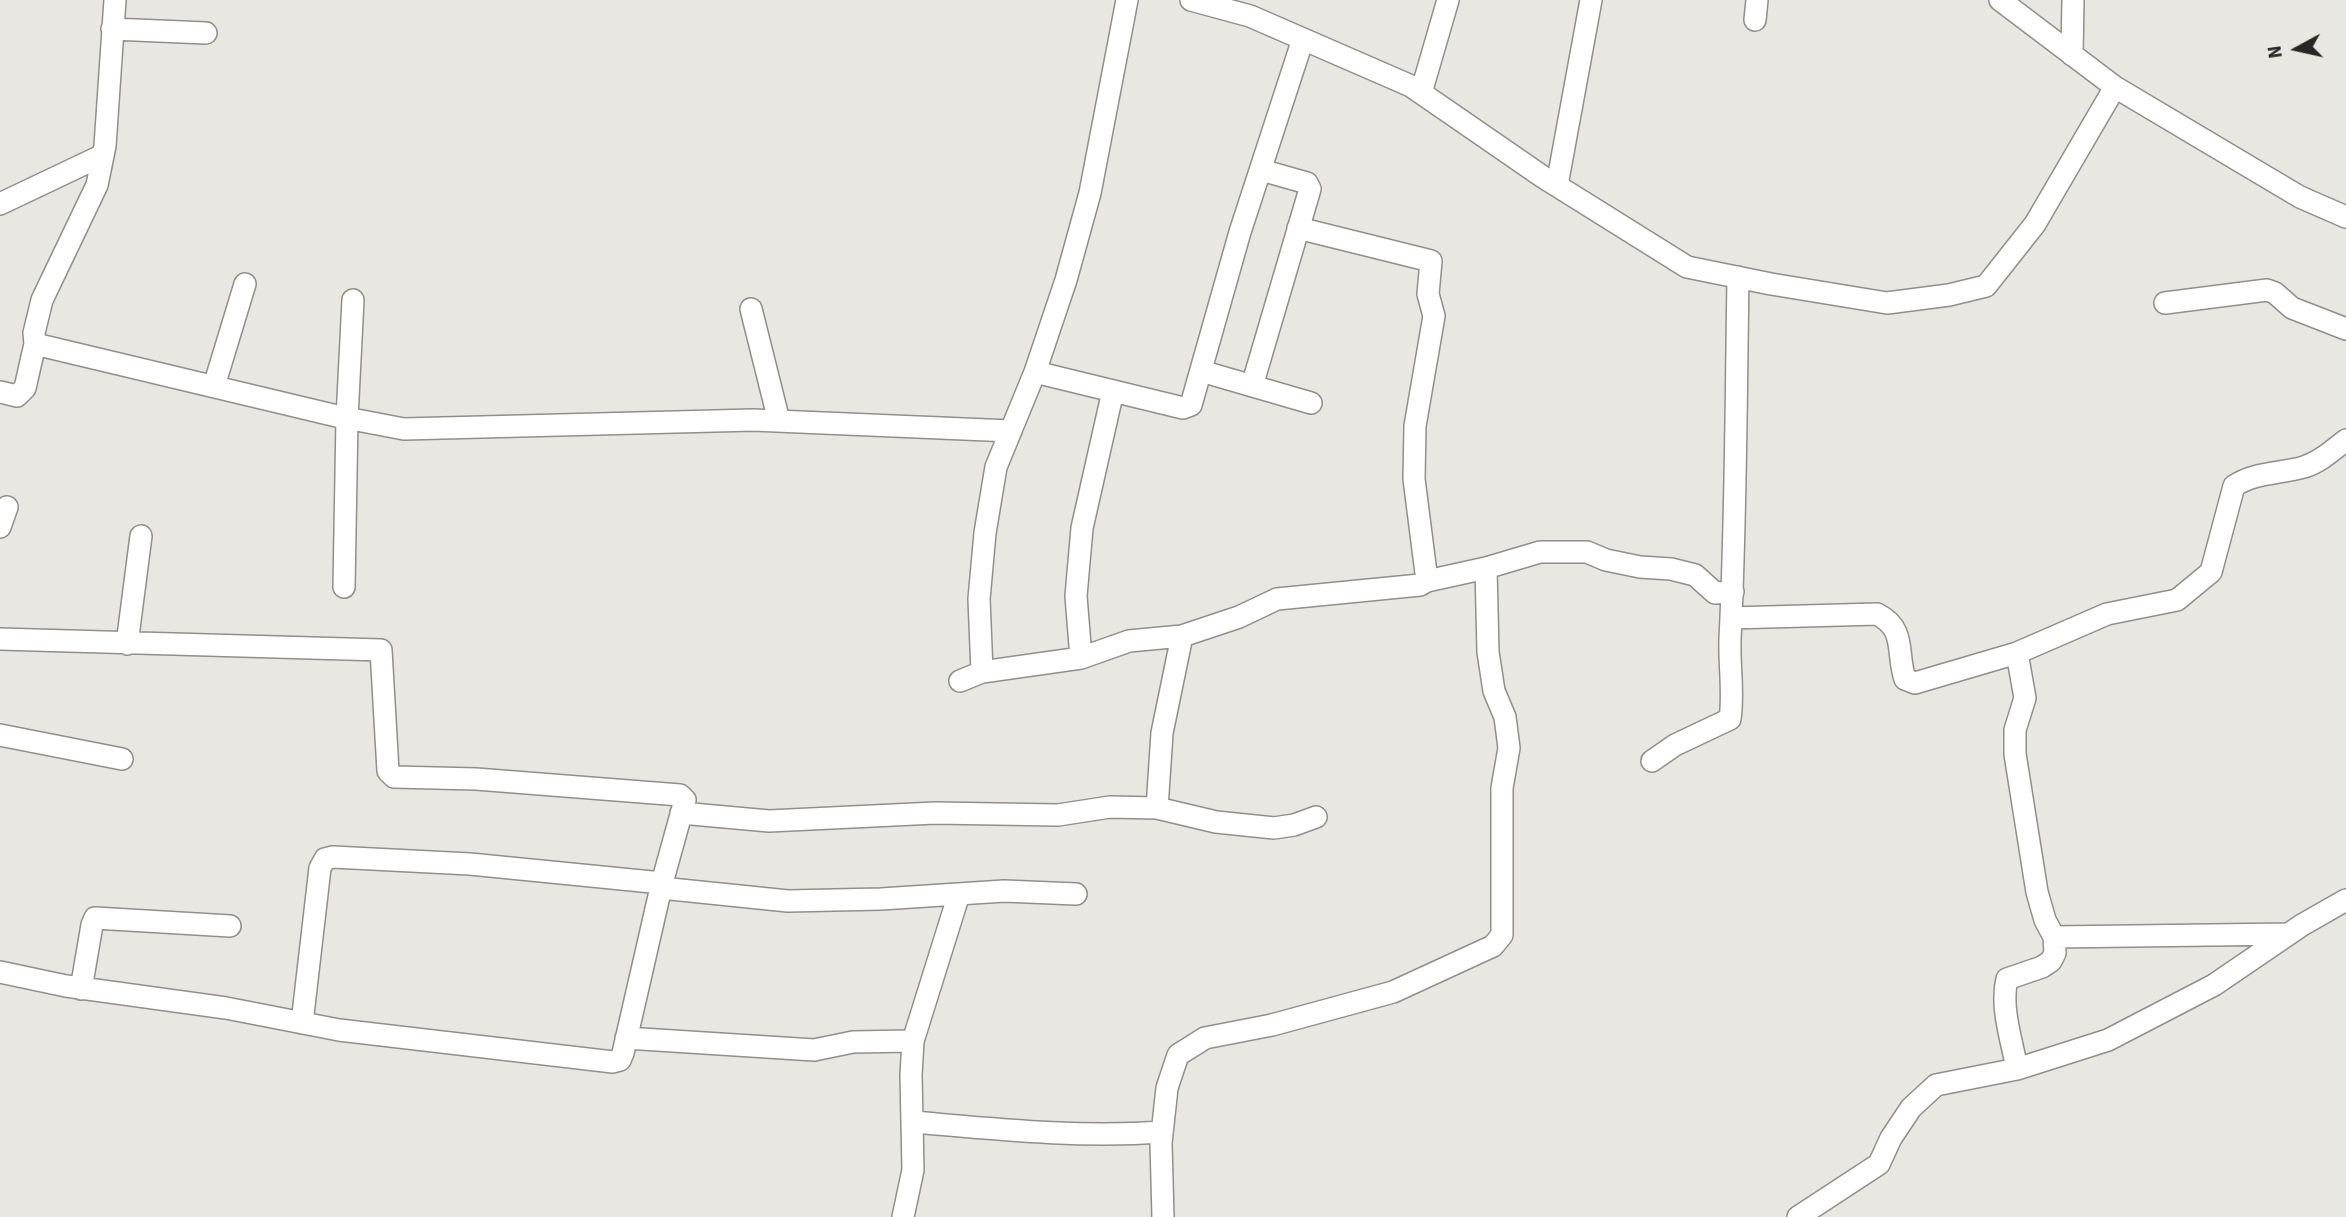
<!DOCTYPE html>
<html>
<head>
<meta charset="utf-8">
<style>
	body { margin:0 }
	#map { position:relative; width:2346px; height:1217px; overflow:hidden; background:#e8e7e2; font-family:"Source Sans 3",sans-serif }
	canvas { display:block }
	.north { position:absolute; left:2262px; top:14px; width:70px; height:70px; -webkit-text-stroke:5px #e8e7e2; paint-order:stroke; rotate:262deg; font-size:19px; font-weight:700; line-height:28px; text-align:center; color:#262624 }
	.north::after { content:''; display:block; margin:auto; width:24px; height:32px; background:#262624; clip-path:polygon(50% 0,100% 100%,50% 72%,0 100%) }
</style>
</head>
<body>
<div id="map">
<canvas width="2346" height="1217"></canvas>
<div class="north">N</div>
</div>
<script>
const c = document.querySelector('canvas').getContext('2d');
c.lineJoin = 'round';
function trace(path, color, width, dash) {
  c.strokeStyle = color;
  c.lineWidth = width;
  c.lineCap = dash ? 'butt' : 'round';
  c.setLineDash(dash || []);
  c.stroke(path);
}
const street = new Path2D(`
	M115,0L105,146L97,185L42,300L34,333L35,344L341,417L404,429L753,420L1011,431
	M1191,0L1250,16L1411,86L1543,177L1687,267L1771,284L1887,303L1949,295L1986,286L2035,224L2115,87
	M2000,0L2115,87L2300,197L2346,217
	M1755,20L1757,0
	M112,29L206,33
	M2072,55L2073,0
	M1421,93L1448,0
	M1557,185L1591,0
	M0,204L103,155
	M2165,303L2267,290L2275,293L2292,308L2346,329
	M751,309L779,421
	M1201,371L1311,403
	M1035,372L1183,408L1191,405L1240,232L1303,39
	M214,386L245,284
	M1252,386L1310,189L1307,183L1261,170
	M0,392L17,396L25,388L35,344
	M0,527L7,507
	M1427,581L1486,568L1540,552H1587L1606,560L1640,567L1671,569L1695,575L1715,593L1733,592
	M344,587L347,418L353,300
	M1731,618L1877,614C1907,629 1896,653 1905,679L1915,683L2017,653L2107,614L2177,600L2211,572L2234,486C2255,472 2279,474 2304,467C2320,462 2333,450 2346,440
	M0,639L381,650L388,771L394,777L476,779L680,795L685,800L662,883L623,1053L620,1060L613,1062L339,1030L226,1008L66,986L0,972
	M127,644L141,536
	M1081,658L1076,596L1082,528L1113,391
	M982,672L979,599L985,533L996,467L1035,372L1066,280L1090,193L1127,0
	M960,681L982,672L1081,658L1129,641L1182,636L1239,617L1277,599L1420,585L1427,581L1414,479L1415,426L1434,316L1428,294L1431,261L1298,228
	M0,735L122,759
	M1652,761L1675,745L1730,719C1734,692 1729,666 1730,639C1736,519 1736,398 1738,277
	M1157,808L1162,733L1182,636
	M681,813L769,821L935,813L1058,815L1110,807L1157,808L1216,822L1274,828L1294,825L1316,817
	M661,888L788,901L881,899L1004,891L1076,894
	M2054,937L2289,934
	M81,989L92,925L95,918L230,926
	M302,1023L320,868L325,859L333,857L470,864L662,883
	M626,1038L814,1050L853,1042L913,1041
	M2017,1069C2012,1041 2000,1007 2007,979L2042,967L2051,961L2055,953L2054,937L2045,920L2037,892L2015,754V730L2025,698L2017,653
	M913,1122C996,1129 1078,1138 1162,1132
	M903,1217L913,1170L911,1075L913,1041L959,894
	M1163,1217L1161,1143L1167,1088L1178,1055L1205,1038L1272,1025L1393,992L1493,946L1502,935V788L1509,748L1505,717L1494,691L1488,652L1486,568
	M1798,1217L1879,1164L1891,1138L1911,1108L1936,1085L2017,1069L2108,1040L2214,985L2302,925L2346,900`);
trace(street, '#908f8a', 24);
trace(street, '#fff', 21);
</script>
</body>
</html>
